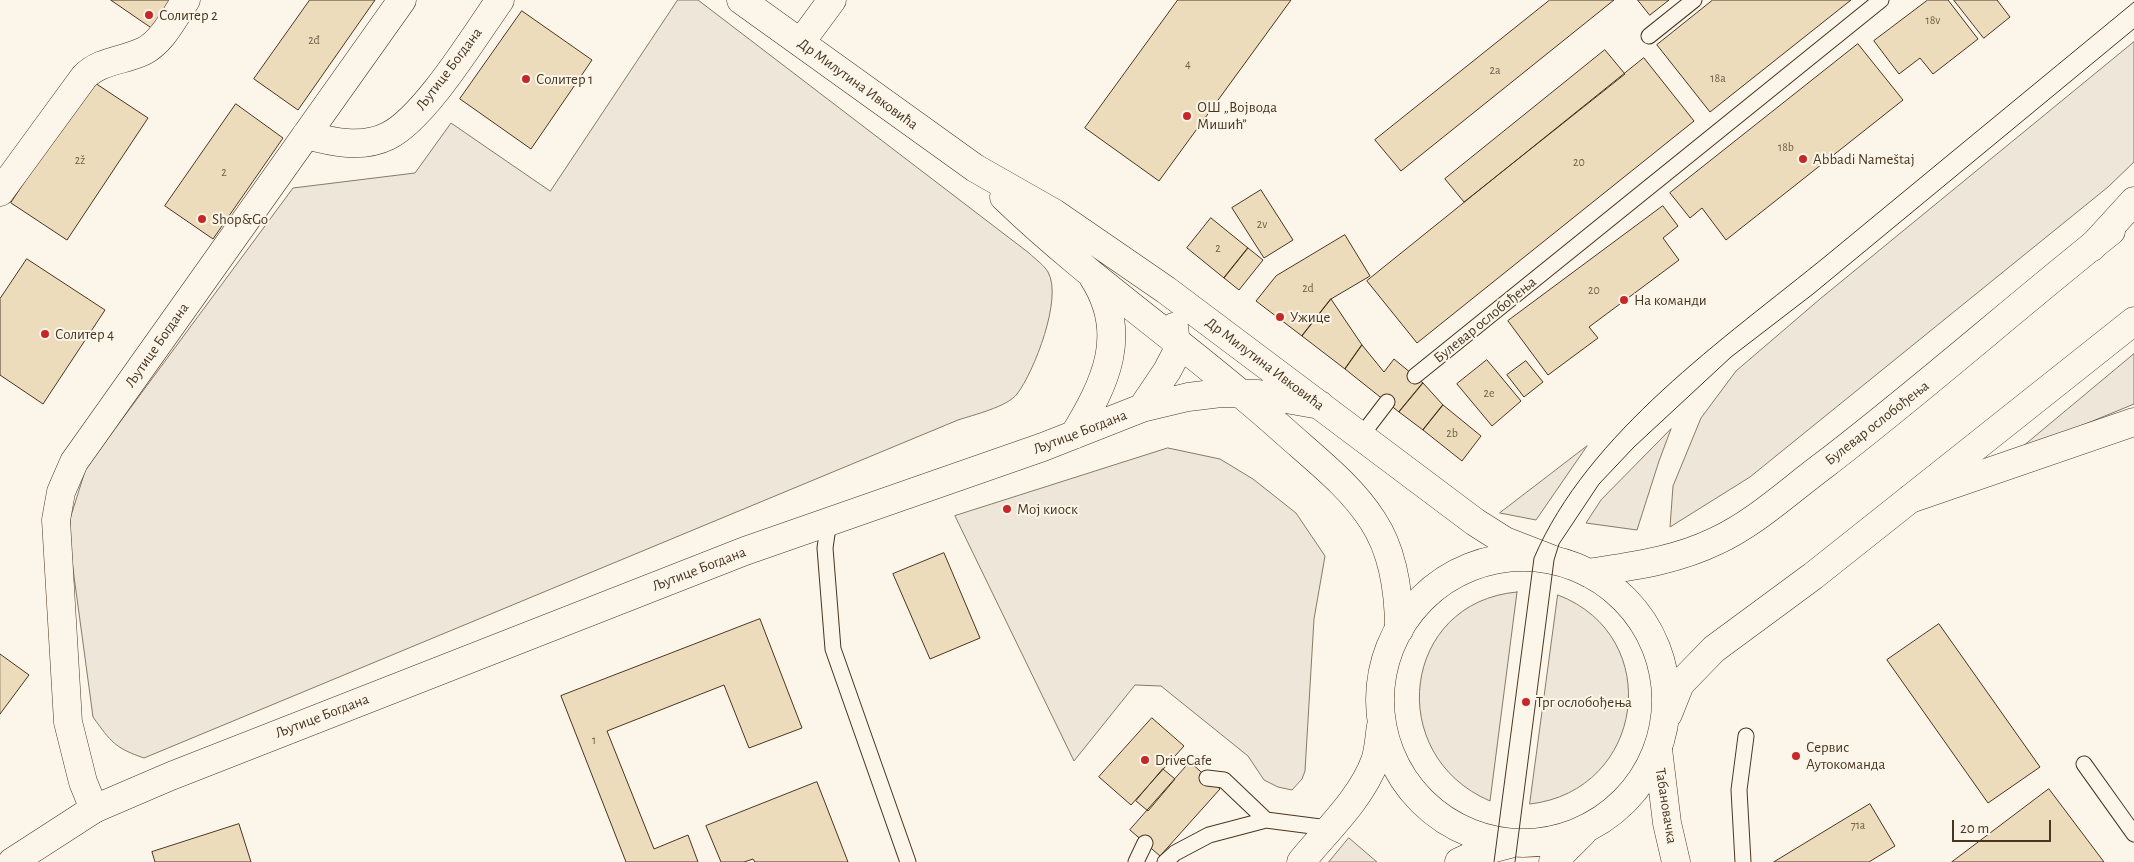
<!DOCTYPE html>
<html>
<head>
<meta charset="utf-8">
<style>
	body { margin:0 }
	#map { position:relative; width:2134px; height:862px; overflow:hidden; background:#fbf6e9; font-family:"Alegreya Sans",sans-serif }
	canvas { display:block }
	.scale { position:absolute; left:1952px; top:820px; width:99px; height:22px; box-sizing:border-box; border:2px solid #4a3520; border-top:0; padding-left:6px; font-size:15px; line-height:18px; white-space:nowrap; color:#4a3520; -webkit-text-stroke:4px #fbf6e9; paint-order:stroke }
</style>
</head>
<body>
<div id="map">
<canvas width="2134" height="862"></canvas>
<div class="scale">20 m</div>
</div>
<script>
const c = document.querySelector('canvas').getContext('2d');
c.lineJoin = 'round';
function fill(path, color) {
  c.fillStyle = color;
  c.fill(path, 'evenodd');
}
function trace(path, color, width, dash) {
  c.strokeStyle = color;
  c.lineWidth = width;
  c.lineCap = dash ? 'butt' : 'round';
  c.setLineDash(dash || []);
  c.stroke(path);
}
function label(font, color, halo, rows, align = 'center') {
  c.font = font + ' "Alegreya Sans",sans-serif';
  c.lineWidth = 4;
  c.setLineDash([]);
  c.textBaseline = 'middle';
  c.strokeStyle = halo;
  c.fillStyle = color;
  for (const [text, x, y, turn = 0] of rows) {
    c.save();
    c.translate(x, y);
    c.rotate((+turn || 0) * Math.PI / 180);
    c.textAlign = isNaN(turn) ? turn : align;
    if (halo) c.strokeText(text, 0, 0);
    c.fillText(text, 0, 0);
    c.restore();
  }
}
const green = new Path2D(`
	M678,0H698L1029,253C1035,259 1044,265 1048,272C1063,298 1034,372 1017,394C1007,407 973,415 958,420L144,758C115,748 111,742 93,717L71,554L70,519L86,468L293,188L415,173L451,123L550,191Z
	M2134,42V162L2108,187L1750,477L1670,527L1673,486L1701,418L1736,371L1820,299Z
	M2134,354V404L2015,453Z
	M1671,429L1659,461L1637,530L1586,523L1601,500Z
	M1587,446L1536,520L1500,513Z
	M1168,448L1220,459L1253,479L1296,513L1325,556L1314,619L1305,771L1302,779L1292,790L1278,787L1264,780L1248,756L1161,686L1135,685L1074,761L955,516Z
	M1517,592L1490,801C1383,755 1402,602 1517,592Z
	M1558,595C1666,636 1645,791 1530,804Z
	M1349,838L1377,862H1329Z`);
const building = new Path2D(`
	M111,0H175L155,30Z
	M310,0H375L298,110L254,79Z
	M1178,0H1291L1159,181L1085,128Z
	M1550,0H1614L1401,171L1375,140Z
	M1638,0H1669L1650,15Z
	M1713,0H1851L1710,112L1657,45Z
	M1928,0H1948L1978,39L1933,74L1920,58L1899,74L1874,41Z
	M1954,0H1997L2010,17L1984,38Z
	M522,11L592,60L531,149L460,99Z
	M1858,44L1903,100L1726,240L1702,208L1690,218L1670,193Z
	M1605,50L1625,74L1464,202L1445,179Z
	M1644,58L1694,121L1417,343L1367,281Z
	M92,81L148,118L67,240L11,203Z
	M236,104L283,138L213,239L165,206Z
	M1261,190L1293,240L1264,258L1232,208Z
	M1663,206L1678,226L1663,238L1679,260L1589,327L1598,338L1548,375L1508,321Z
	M1211,218L1248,248L1224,278L1187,248Z
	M1345,235L1370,276L1331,299L1302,336L1256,301L1276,276Z
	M1248,248L1263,260L1239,290L1224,278Z
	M27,259L105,310L43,404L0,375V299Z
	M1331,299L1362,345L1345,369L1302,336Z
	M1362,345L1384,372L1394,359L1423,383L1399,412L1345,369Z
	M1487,360L1521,401L1492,426L1457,384Z
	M1526,361L1543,382L1524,397L1507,375Z
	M1423,383L1443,405L1423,430L1399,412Z
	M1443,405L1481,436L1462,461L1423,430Z
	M944,553L980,638L930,659L893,574Z
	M760,619L802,728L749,748L724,685L607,731L654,849L688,835L698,862H626L561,696Z
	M1939,624L2040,767L1988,803L1887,660Z
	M0,654L29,675L0,714Z
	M1152,718L1184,746L1131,805L1099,777Z
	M1190,762L1220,789L1160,856L1130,830Z
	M1163,769L1175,779L1148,811L1136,801Z
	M817,782L848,862H755L753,859L744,862H721L706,826Z
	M2049,789L2104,862H1952Z
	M1870,804L1895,846L1869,862H1774Z
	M239,824L251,862H155L152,852Z`);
const service = new Path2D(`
	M1649,36L1694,0
	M1415,376L1881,0
	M1361,436L1387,402
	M829,520L825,548L833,649L908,862
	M2084,764L2134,834
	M1207,778L1224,780L1266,820
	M1136,862L1145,843
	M1165,862L1175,853L1209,835L1266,820L1328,828
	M1743,862L1739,790L1746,736`);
const minor = new Path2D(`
	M801,42L832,0
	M306,135C332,142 362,149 388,136C425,118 475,35 500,0
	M0,192L84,77C100,60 124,61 144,51C163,41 174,17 186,0
	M94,809L83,782L68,722L56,520L61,492L74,462L402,0`);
const tertiary = new Path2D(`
	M741,0L975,168L1054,213L1166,290L1475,522L1505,541L1554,560
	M1004,197C1091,281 1193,349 1283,430C1314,458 1350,485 1373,521C1394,553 1399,592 1399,630
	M1142,408L1167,371L1177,352L1174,327
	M1074,435C1105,384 1130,334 1093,277
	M1658,749L1667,823L1676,862
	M12,862L94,809L171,776L745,551L1043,447L1142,408L1188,397L1221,393L1258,394L1320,405`);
const secondary = new Path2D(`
	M1380 700a143 143 0 1 1 286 0a143 143 0 1 1-286 0Z
	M1588,573C1632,566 1675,561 1716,541C1755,523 1789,491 1824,465C1922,390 2014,308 2111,231
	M1668,714L1680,684L1714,649L1813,576L2134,321
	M1301,862C1326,831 1361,799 1375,761C1379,750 1379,737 1381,726
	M1459,862L1483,851L1510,844
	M1553,862L1583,832`);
const trunk = new Path2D(`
	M2092,247L2134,201
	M1910,499L2134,422`);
const tram = new Path2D(`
	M1494,862L1534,558C1588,432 1724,339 1827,255C1930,170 2032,86 2134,2
	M1515,862L1554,560L1559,544L1599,484L1634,447L1731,357L1813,294L2134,29`);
const markers = [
	[149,15,5,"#c62828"],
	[526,79,5,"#c62828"],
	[1187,116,5,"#c62828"],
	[1803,159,5,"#c62828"],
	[202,219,5,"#c62828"],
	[1624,300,5,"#c62828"],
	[1280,317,5,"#c62828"],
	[45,334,5,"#c62828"],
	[1007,509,5,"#c62828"],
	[1526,702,5,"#c62828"],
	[1796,756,5,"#c62828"],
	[1145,760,5,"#c62828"]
];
const numberNames = [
	["18v",1933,20],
	["2đ",314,40],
	["4",1188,64],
	["2a",1495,70],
	["18a",1718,78],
	["18b",1786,147],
	["2ž",80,160],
	["20",1579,162],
	["2",224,172],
	["2v",1262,224],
	["2",1218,248],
	["2d",1308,288],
	["20",1594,290],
	["2e",1489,393],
	["2b",1452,433],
	["1",594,740],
	["71a",1858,825]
];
const poiNames = [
	["Солитер 2",159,15],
	["Солитер 1",536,79],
	["ОШ „Војвода",1197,107],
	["Мишић”",1197,124],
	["Abbadi Nameštaj",1813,159],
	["Shop&Go",212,219],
	["На команди",1634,300],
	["Ужице",1290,317],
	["Солитер 4",55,334],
	["Мој киоск",1017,509],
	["Трг ослобођења",1536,702],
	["Сервис",1806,747],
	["Аутокоманда",1806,764],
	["DriveCafe",1155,760]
];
const streetNames = [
	["Љутице Богдана",449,69,-53],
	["Др Милутина Ивковића",858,84,36],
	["Булевар ослобођења",1485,320,-39],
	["Љутице Богдана",157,345,-55],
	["Др Милутина Ивковића",1265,364,37],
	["Булевар ослобођења",1877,423,-38],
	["Љутице Богдана",1080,432,-21],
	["Љутице Богдана",699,569,-21],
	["Љутице Богдана",322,716,-21],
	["Табановачка",1666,806,81]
];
fill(green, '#ede6d9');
trace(green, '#887966', 1);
fill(building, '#ecdcbc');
trace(building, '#4a3520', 1);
trace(service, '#4a3520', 17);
trace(minor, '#4a3520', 29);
trace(tertiary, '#4a3520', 29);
trace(secondary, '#4a3520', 29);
trace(trunk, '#4a3520', 29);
trace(service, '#fbf6e9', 15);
trace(minor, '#fbf6e9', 28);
trace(tertiary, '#fbf6e9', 28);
trace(secondary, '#fbf6e9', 28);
trace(trunk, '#fbf6e9', 28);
trace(tram, '#4a3520', 1);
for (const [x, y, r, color] of markers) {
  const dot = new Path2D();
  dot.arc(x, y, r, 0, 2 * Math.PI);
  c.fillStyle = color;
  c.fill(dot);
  trace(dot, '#fbf6e9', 2);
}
label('12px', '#725f47', null, numberNames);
label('15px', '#4a3520', '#fbf6e9', poiNames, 'left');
label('15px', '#4a3520', '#fbf6e9', streetNames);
</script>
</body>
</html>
